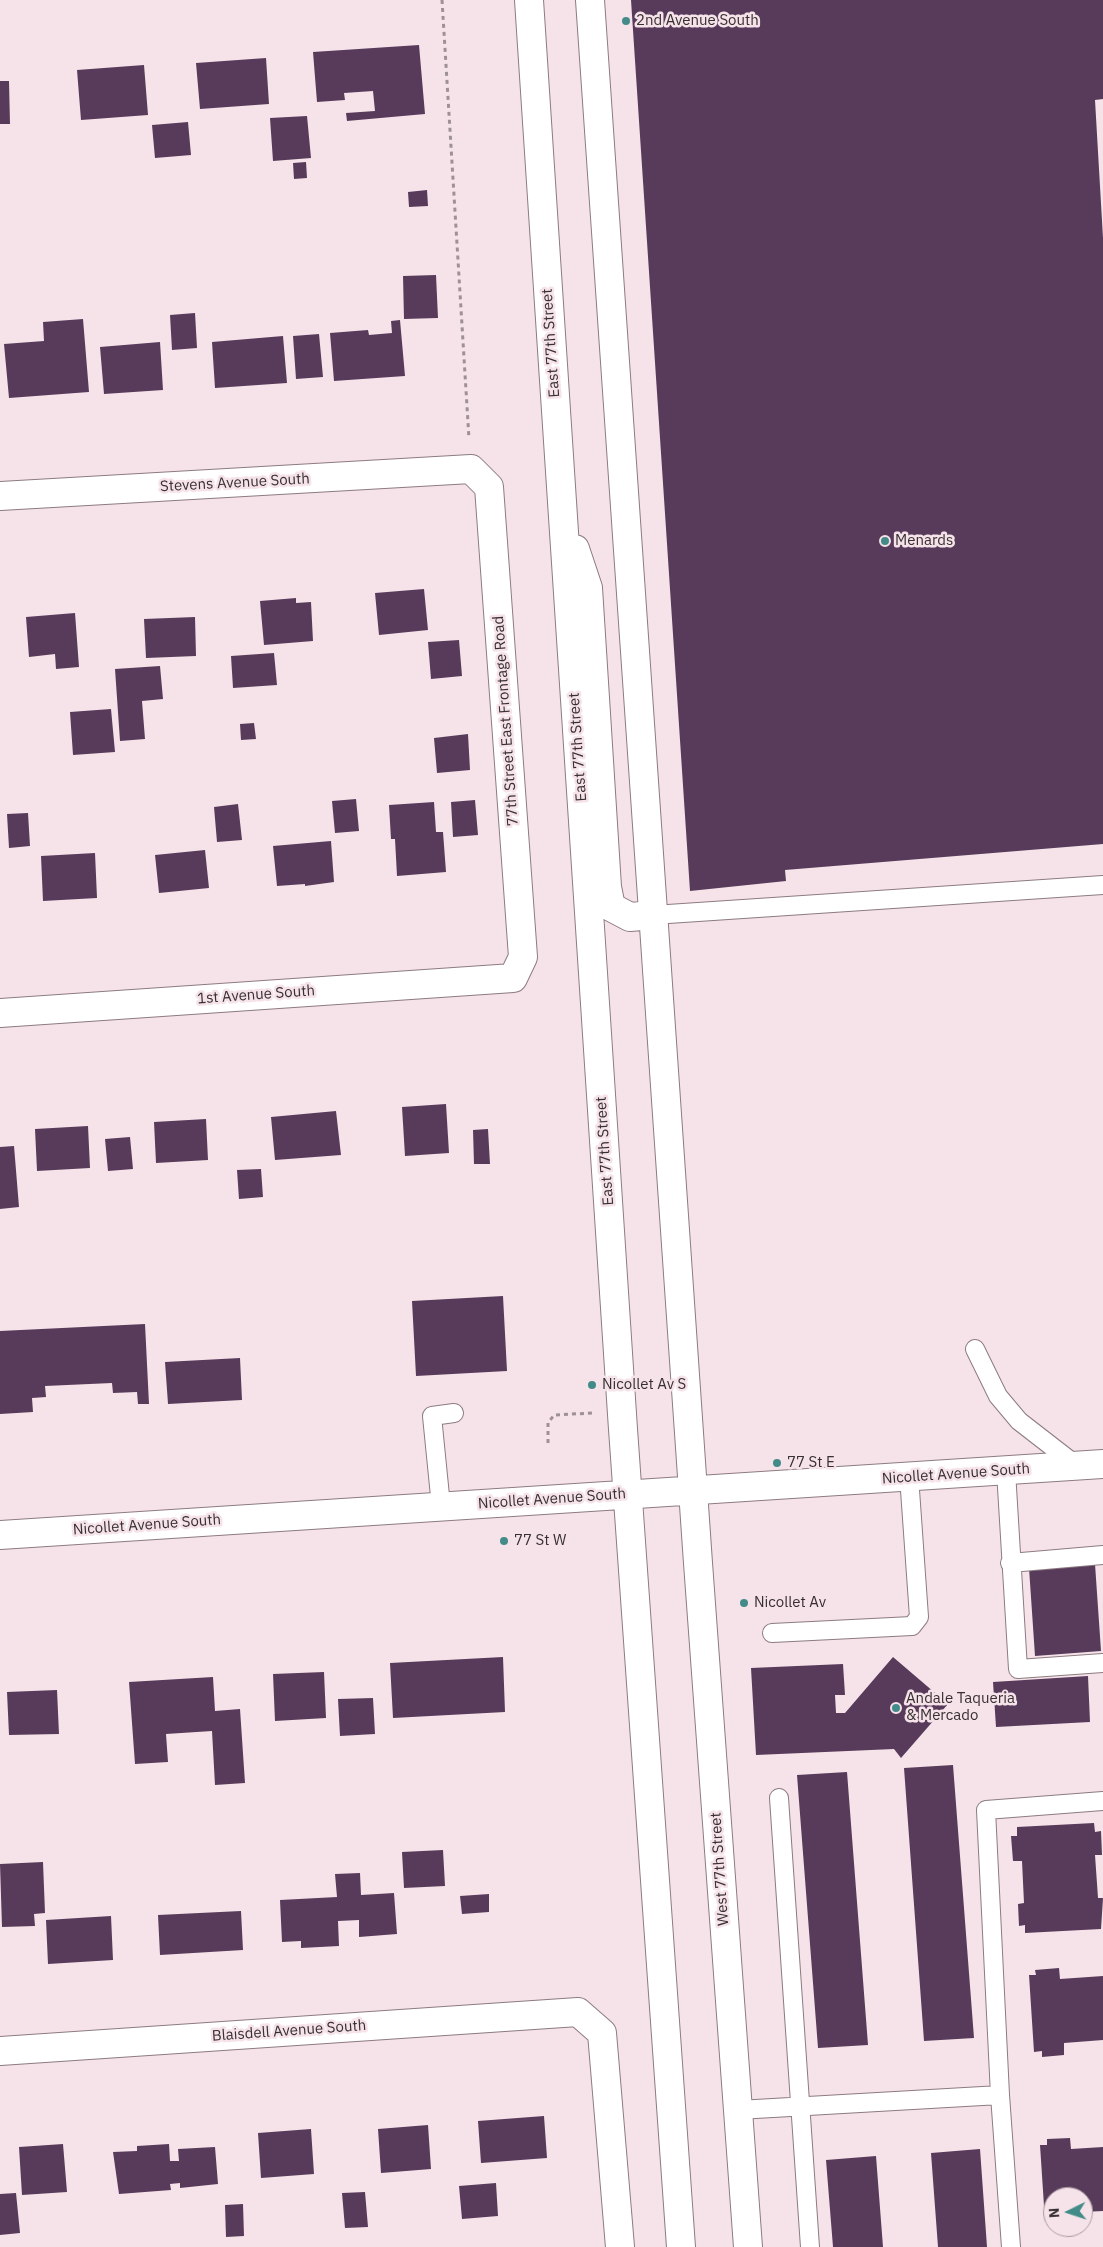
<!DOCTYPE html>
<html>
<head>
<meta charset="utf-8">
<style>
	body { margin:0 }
	#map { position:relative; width:1103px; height:2247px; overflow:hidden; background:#f6e3e9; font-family:"IBM Plex Sans",sans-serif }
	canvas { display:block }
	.north { position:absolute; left:1043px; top:2187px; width:50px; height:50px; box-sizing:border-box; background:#f6e3e9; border:1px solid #aa9ba0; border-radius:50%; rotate:266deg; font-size:14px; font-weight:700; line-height:20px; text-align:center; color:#373032 }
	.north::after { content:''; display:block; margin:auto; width:18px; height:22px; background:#438b88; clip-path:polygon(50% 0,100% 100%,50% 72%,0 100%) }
</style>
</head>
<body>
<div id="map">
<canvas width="1103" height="2247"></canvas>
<div class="north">N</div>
</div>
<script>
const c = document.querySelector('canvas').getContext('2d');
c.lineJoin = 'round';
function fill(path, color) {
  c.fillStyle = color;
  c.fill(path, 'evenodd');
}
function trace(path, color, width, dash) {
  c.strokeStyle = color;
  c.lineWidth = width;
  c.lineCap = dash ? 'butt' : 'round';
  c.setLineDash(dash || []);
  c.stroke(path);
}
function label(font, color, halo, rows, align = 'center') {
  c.font = font + ' "IBM Plex Sans",sans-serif';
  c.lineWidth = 5;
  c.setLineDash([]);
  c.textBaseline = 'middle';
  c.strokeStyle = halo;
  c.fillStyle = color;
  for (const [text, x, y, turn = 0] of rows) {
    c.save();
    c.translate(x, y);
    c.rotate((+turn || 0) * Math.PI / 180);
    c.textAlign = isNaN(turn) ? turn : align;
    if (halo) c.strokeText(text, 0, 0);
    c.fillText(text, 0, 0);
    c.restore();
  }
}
const building = new Path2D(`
	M631,0H1103V99L1095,100L1103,238V844L785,870L786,881L690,891Z
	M419,45L425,114L347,121L346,113L375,111L373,91L344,93L345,100L317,102L313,52Z
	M266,58L269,104L200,109L196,63Z
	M144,65L148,115L81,120L77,70Z
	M0,81H9L10,124H0Z
	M307,116L311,158L273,161L270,118Z
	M188,122L191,155L155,158L152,125Z
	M306,162L307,178L294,179L293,163Z
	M427,190L428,206L409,207L408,192Z
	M436,275L438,318L404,319L403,276Z
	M195,313L197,348L172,350L170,315Z
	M83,319L89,392L9,398L4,344L44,341L43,322Z
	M400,320L405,376L334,381L330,333L368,330L369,335L392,333L391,321Z
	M319,334L323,377L296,379L293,336Z
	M283,336L287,383L215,388L212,342Z
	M160,342L163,390L104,394L100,347Z
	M424,589L428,630L379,635L375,593Z
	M296,598V603L311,602L313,641L264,645L260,601Z
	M75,613L79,667L56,669L55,654L29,657L26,617Z
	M195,617L196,656L146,658L144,619Z
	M459,640L462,676L431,679L428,642Z
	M274,653L277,685L233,688L231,656Z
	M160,666L163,699L142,701L145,739L120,741L115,669Z
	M111,709L115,752L73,755L70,712Z
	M254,723L256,739L241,740L240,724Z
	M468,734L470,770L437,773L434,738Z
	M356,799L359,831L335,833L332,801Z
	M475,800L478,835L453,837L451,802Z
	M434,802L436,832H443L446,872L397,876L395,839H391L389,805Z
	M238,804L242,840L217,842L214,807Z
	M28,813L30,846L9,848L7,814Z
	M331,841L334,882L305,886V884L277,886L273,846Z
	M205,850L209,888L159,893L155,855Z
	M95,853L97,898L43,901L41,856Z
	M446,1104L449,1153L405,1156L402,1107Z
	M336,1111L341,1155L275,1160L271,1117Z
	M206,1119L208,1160L156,1163L154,1122Z
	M88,1126L90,1168L37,1171L35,1129Z
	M488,1129L490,1164H474L473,1130Z
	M130,1137L133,1169L108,1171L105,1139Z
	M14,1146L19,1207L0,1209V1147Z
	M261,1169L263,1197L239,1199L237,1170Z
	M503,1296L507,1371L416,1376L412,1301Z
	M145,1324L149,1404H138L137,1392L113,1393L112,1383L45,1386L46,1397L32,1398L33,1412L0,1414V1331Z
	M240,1358L242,1400L168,1404L165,1362Z
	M1095,1564L1101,1651L1035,1656L1029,1568Z
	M503,1657L505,1712L393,1718L390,1663Z
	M893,1657L948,1704L901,1758L894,1749L756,1755L751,1668L843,1664L845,1695H835L836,1713H845Z
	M324,1672L326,1718L275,1721L273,1674Z
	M1088,1676L1090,1722L996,1727L993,1682Z
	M213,1677L215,1711L240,1709L245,1783L215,1785L212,1731L166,1734L168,1762L135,1764L129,1682Z
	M57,1690L59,1734L9,1735L7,1692Z
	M373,1698L375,1734L340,1736L338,1699Z
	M953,1765L974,2038L924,2041L904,1768Z
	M847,1772L868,2045L818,2048L797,1775Z
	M1094,1823L1095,1832L1101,1831L1102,1855H1095L1098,1898H1103L1101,1929L1025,1933V1925L1019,1926L1018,1904L1024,1903L1022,1861H1013L1011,1836H1017V1827Z
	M443,1850L445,1886L404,1888L402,1852Z
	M43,1862L45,1913L34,1914L35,1926L2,1927L0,1864Z
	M360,1873L361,1895L394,1893L397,1934L359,1937V1920L338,1921L339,1946L301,1948V1941L282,1942L280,1900L337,1897L335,1874Z
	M489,1894V1912L462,1914L460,1896Z
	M241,1911L243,1950L160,1955L158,1915Z
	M111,1916L113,1960L48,1964L46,1920Z
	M1059,1968L1060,1979L1103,1976V2040L1064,2043V2055L1042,2057V2051L1034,2052L1029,1975H1036L1035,1970Z
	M544,2116L547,2158L481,2163L478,2121Z
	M428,2125L431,2169L381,2173L378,2129Z
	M311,2129L314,2174L261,2178L258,2133Z
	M1070,2138L1071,2149L1103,2147V2211L1083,2212V2197H1053V2221H1045L1040,2145H1047V2139Z
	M63,2144L67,2192L22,2195L19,2147Z
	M169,2144L170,2161H179L178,2149L215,2147L218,2184L180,2188V2183L170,2184L171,2190L119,2194L113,2152L137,2151V2146Z
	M980,2149L987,2247H938L931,2153Z
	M876,2156L883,2247H833L826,2160Z
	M496,2183L498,2216L462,2219L459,2186Z
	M365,2192L368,2227L345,2228L342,2193Z
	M16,2193L20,2233L0,2235V2194Z
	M243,2204L244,2236L226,2237L225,2205Z`);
const path = new Path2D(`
	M442,0L469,439
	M548,1443V1423L554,1415L592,1413`);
const lane = new Path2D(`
	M653,915L1103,885
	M975,1349L998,1396L1019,1421L1077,1466
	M1006,1471L1018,1669L1103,1663
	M441,1506L432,1416L454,1413
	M1010,1563L1103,1555
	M772,1633L912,1626L919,1617L909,1476
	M779,1798L810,2247
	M1000,2095L986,1810L1103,1801
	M738,2110L1000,2095L1011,2247`);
const street = new Path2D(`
	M0,496L471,469L489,487L523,957L513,978L0,1013
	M0,2051L578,2012L602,2033L620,2247`);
const secondary = new Path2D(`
	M529,0L623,1429L681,2247
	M590,0L698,1563L748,2247
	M575,549L588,588L607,887L611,907L630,917L653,915
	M0,1535L1103,1464`);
const markers = [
	[626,21,5,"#438b88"],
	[885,541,5,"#438b88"],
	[592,1385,5,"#438b88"],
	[777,1463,5,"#438b88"],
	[504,1541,5,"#438b88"],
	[744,1603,5,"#438b88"],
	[896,1708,5,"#438b88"]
];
const poiNames = [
	["2nd Avenue South",636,21],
	["Menards",895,541],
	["Nicollet Av S",602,1385],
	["77 St E",787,1463],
	["77 St W",514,1541],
	["Nicollet Av",754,1603],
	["Andale Taqueria",906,1699],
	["& Mercado",906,1716]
];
const streetNames = [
	["East 77th Street",551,343,-94],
	["Stevens Avenue South",235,483,-3],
	["77th Street East Frontage Road",506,721,-94],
	["East 77th Street",578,747,-94],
	["1st Avenue South",256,995,-4],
	["East 77th Street",605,1151,-94],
	["Nicollet Avenue South",956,1474,-4],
	["Nicollet Avenue South",552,1499,-4],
	["Nicollet Avenue South",147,1525,-4],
	["West 77th Street",720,1869,-94],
	["Blaisdell Avenue South",289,2031,-4]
];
fill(building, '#583b5b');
trace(lane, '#8c7b80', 20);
trace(street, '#8c7b80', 30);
trace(secondary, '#8c7b80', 30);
trace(path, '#9e9195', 3, [4, 4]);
trace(lane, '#fff', 18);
trace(street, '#fff', 28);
trace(secondary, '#fff', 28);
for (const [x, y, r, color] of markers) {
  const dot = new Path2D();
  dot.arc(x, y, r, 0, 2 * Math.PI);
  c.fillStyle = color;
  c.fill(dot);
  trace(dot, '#f6e3e9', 2);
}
label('15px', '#373032', '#f6e3e9', poiNames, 'left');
label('15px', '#373032', '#f6e3e9', streetNames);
</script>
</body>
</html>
